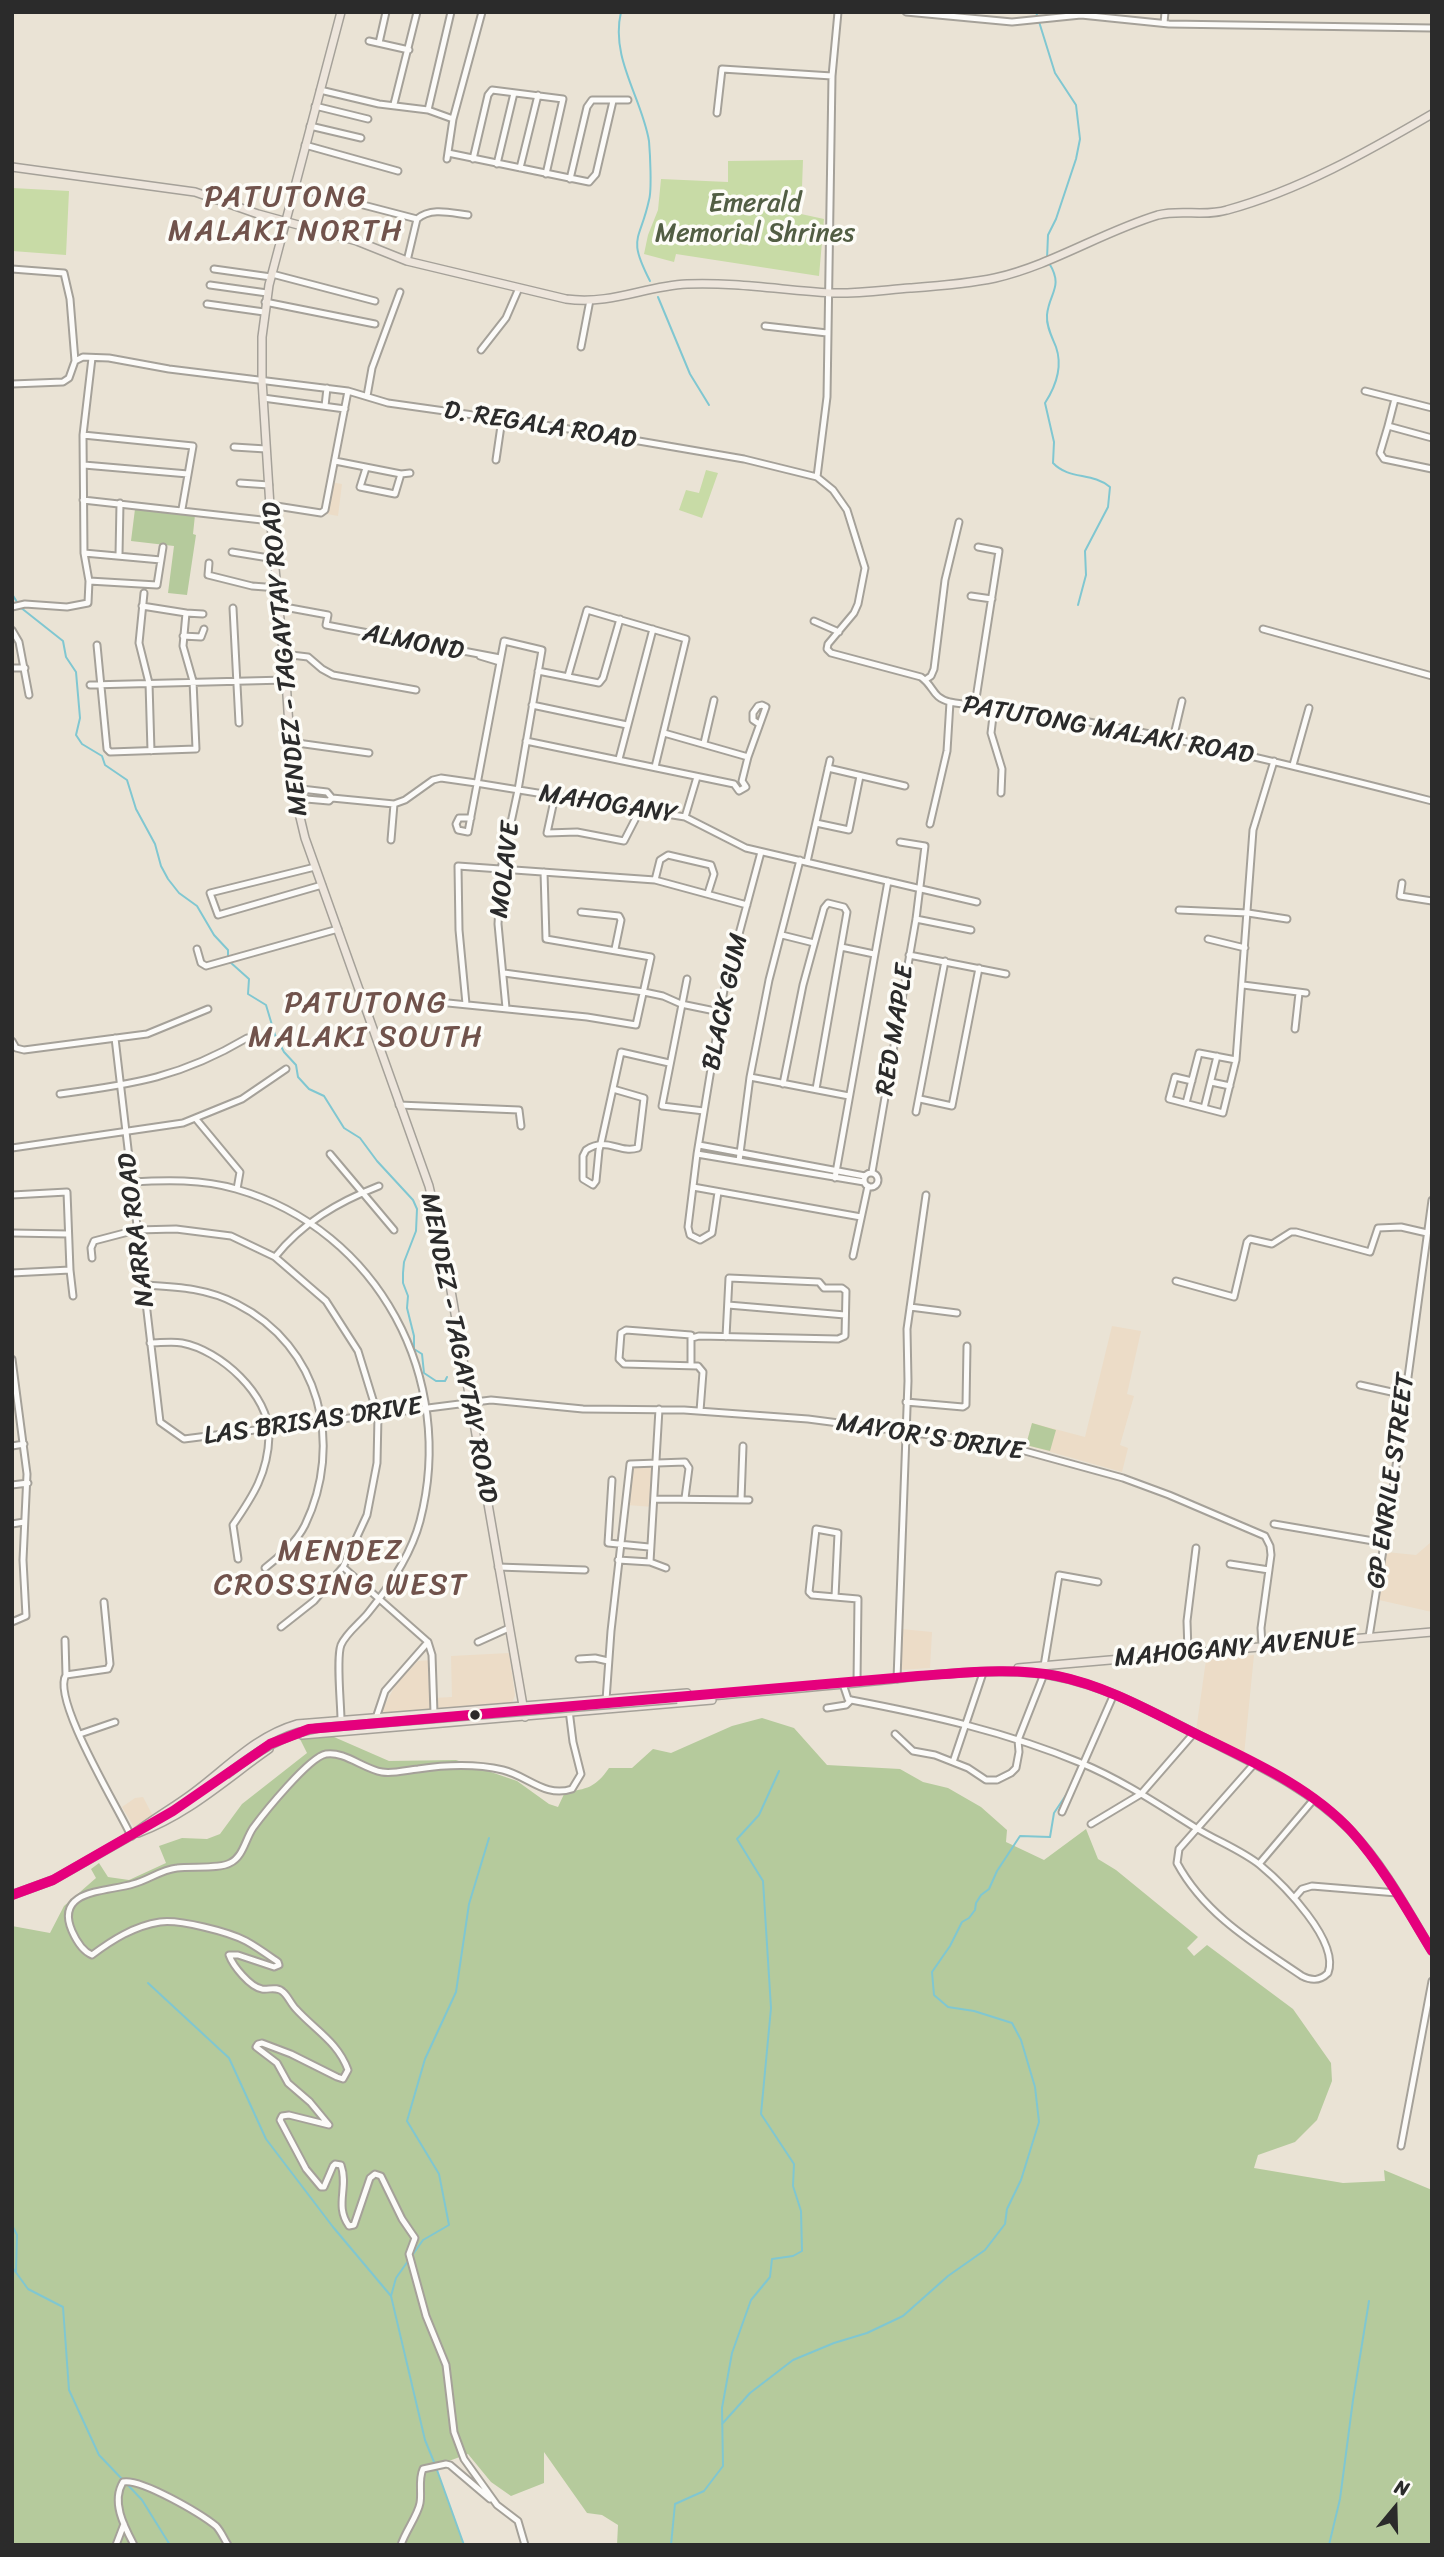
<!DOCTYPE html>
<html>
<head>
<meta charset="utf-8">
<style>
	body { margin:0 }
	#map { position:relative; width:1444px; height:2557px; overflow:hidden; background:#eae3d5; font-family:Sriracha,sans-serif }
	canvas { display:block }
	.frame { position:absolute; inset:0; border:14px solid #2b2b2b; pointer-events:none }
	.north { position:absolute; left:1360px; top:2473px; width:70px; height:70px; -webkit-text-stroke:5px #fdfcf7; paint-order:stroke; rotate:19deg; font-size:19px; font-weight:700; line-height:28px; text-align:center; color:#2b2b2b }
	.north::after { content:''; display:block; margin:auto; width:24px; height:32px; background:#2b2b2b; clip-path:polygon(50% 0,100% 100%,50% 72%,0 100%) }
</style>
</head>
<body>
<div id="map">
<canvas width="1444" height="2557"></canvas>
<div class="frame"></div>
<div class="north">N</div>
</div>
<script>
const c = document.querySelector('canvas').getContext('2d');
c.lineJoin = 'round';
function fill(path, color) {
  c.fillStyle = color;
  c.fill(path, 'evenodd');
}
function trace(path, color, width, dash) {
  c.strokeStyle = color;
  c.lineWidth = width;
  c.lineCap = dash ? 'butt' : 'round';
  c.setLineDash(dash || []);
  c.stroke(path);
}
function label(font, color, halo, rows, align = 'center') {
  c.font = font + ' Sriracha,sans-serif';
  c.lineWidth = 7;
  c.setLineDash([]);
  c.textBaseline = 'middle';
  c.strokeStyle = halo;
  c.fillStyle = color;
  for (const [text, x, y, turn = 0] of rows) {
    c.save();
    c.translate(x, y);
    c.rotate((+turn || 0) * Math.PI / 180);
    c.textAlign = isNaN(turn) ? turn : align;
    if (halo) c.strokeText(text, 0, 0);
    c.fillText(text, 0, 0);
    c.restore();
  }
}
const built = new Path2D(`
	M331,482L342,484L338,516L327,514Z
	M1112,1326L1141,1331L1127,1394L1134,1396L1120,1445L1128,1448L1122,1472L1026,1445L1032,1423L1085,1437Z
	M631,1466L655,1467L653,1507L627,1505Z
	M1432,1536V1612L1379,1600L1386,1552L1416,1555L1430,1543Z
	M901,1629L932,1632L930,1668L899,1670Z
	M509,1653L515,1695L511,1706L379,1716L396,1684L418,1661L432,1660L434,1698L452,1697L451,1656Z
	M1254,1655L1244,1755L1196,1731L1206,1660Z
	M143,1797L153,1816L134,1827L122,1807L135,1798Z`);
const green = new Path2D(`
	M803,160L801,214L824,219L819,276L676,254L674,262L644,254L648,235L658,210L661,179L728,182V161Z
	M12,188L69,191L66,255L12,251Z
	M706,470L718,473L702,518L679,510L686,490L699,493Z`);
const forest = new Path2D(`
	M135,509L195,515L193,534L196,535L187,595L168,593L174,546L131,541Z
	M1032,1423L1056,1430L1050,1451L1026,1445Z
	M762,1718L794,1728L827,1765L900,1769L923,1782L948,1788L981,1807L1007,1830L1006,1842L1044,1860L1086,1829L1098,1859L1116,1870L1198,1937L1187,1948L1194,1956L1207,1945L1293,2009L1331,2063L1332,2081L1317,2120L1295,2142L1258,2155L1254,2168L1343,2183L1385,2181L1384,2170L1432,2190V2545H617L618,2525L602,2515L587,2513L544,2452V2483L511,2496L491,2482L468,2454L446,2462H434L464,2545H12V1926L50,1933L64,1906L96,1878L91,1869L99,1863L108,1877L129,1880L166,1863L159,1846L182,1838L207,1839L220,1834L242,1804L307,1753L299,1737L330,1733L334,1737L389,1761L456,1760L517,1781L549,1804L558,1807L565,1792C587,1789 595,1788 609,1768H632L653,1749L671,1753L732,1726Z`);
const stream = new Path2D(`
	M621,12C610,58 642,98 649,141C650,153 652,190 649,200C640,242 627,236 650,281
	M1036,12L1055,73L1076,105L1080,139L1076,159L1056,219L1048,235L1047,259
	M1049,263C1064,287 1049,293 1047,315C1046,326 1052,337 1056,347C1063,367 1056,386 1045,403L1054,442L1053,463C1069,480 1092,472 1110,487L1108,507L1085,551L1086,575L1078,605
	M658,297L690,374L709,405
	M12,594L17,602
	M20,607L63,641L66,657L76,672L80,718L76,735L82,744L102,756L105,765L127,780L136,809L155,844L161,866L168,879L179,893L197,906L214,935L228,950V957
	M230,962L249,979L248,994L266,1005L275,1035L284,1052L296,1065L298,1077L309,1089L324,1096L344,1128L360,1138L377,1161L413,1200L417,1209L416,1231L404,1262L403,1273V1283L408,1296L407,1308L414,1336V1349L422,1354L424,1373L436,1381H445L447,1377
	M148,1983L229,2058L266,2139L333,2227L391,2296L425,2440L434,2462
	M12,2225L17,2235L16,2272
	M411,2257L423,2240L449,2225L439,2174L407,2121L425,2059L456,1992L469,1904L489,1838
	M12,2267L28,2289L63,2307L69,2390L99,2455L122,2479
	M391,2296L396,2278L408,2261
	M722,2424L750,2393L793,2360L834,2343L867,2333L903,2316L948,2276L985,2250L1005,2224L1007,2209L1021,2180L1039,2122L1035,2087L1021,2040L1012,2023L974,2011L948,2007L934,1995L932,1972L950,1946L962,1922L969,1918L975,1910L976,1903L981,1895L989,1889L997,1871L1020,1836L1050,1837L1054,1813L1068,1792
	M437,2470L464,2545
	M126,2483L142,2500L170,2545
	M671,2545L675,2504L704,2491L723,2466L722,2408L732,2353L751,2300L770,2277L772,2259L793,2256L802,2251L801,2211L793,2186L794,2164L761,2114L771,2008L763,1881L737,1839L759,1815L779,1771
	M1329,2545L1340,2499L1353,2400L1369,2301`);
const minor = new Path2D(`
	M906,12L1012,22L1081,15L1169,24L1432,28
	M1164,23L1165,12
	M369,41L409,50
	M379,43L386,12
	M320,90L379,104L428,110L453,119
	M394,104L417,12
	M315,106L368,119
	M428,110L451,12
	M717,113L722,69L832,76
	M310,126L361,138
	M305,145L398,171
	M448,153L589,182L596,174L613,101
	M447,159L453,119L482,12
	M473,159L488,95L492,90L563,99L546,174
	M497,164L514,93
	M520,168L538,95
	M570,179L587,107L592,100H628
	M294,187L417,219L407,261
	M417,219C431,207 451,213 468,215
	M12,269L64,273L70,299L75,361
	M214,269L271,277
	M272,274L375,301
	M210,285L267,293
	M265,302L375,324
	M207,304L264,312
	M765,326L827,333
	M581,347L590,300
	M481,350L506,318L519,288
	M12,384L63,382L69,378L75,361L83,357L109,358L169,369L348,391L388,403L551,426L744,459L817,477L833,490L847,510L865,568L858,604L854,613L828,644L827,649L831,653L921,677C935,687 931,697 950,702C989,709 1028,711 1067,718C1190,740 1311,770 1432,801
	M1365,391L1432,408
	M367,396L372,368L400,292
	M263,398L345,409
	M325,406L327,388
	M1388,426L1395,399
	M83,435L193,446L182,509
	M1432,438L1388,426L1380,453L1384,459L1432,469
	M234,447L266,449
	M496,460L502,419
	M335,461L401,474L410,473
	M84,465L188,474
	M366,468L360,487L395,494L401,474
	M817,477L827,397L832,76L838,12
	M240,483L269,485
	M83,500L271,521
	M270,505L321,513L325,510L348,391
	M232,552L275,559
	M84,553L161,560
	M119,555L120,503
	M209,563L208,575L252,586L278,588
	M89,581L157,585L163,547
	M144,593L139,643L149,683L151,751
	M971,596L992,599
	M142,606L186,613
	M279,606L328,615L326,625L500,658
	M12,607L25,604L67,607L88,603L89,581L84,553L83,435L92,358
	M233,608L239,723
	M814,621L839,632
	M1263,629L1432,676
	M12,630L19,642L29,695
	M183,636L201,637L204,629
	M97,645L107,749L110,752L196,749L193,681L183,646L186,613L203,614
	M283,654L308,657L322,669L333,675L416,690
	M480,656L500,662
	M12,668H25
	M538,671L599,683L603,678L620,619
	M568,676L587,610L686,639L655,767
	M925,680L931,676L934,669L945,580L959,522
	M90,685L286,680
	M532,705L627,725
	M975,705L999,551L978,547
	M994,708L991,733L1002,769L1001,793
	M664,733L748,757
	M1173,739L1182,701
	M526,741L734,784L739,791L746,787L742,781L748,757L766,707L762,705L758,706L753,713V720L759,724
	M290,742L369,753
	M704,743L714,700
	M619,759L653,629
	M1293,765L1309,708
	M828,768L905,786
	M293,788L327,792L332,798
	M555,796L547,833L577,832L624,841L640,810
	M295,798L329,801L332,798L394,804L405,800L433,780L441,778L476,783L685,817L746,848L977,902
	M685,817L697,777
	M471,818H459L456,824L458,830L468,832L504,641L542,650L518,790L501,869L498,924L506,1008
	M816,823L849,830L860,776
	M930,824L947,751L950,702
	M391,840L394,804
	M807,862L830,760
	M315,867L210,893L218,915L322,885
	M655,880L660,860L668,855L711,865L714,874L708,893
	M1402,883L1400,896L1432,901
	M1179,910L1248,913L1287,919
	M581,912L619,916L621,920L615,949
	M916,919L971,930
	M782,935L814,943
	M1208,939L1245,948
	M841,947L874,954
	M197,949L201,963L206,966L338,929
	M909,955L1006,974
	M504,973L644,992L663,996L681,1004L720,1012
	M687,979L662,1106L704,1111
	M1243,985L1306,993
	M448,1003L587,1017L636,1025L651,957L546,939L544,872
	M466,1004L459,930L458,866L655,880L747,905
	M1295,1029L1299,993
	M115,1038L160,1422L184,1439L491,1400L583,1409L684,1410L808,1419L984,1442L1021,1450L1123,1478L1169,1495L1265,1536L1270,1546L1271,1555L1261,1628L1262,1646
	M12,1041L16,1048L24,1050L147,1034L208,1009
	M750,1077L849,1096
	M1192,1081L1175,1077L1169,1099L1223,1113L1236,1060
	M1211,1082L1230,1086
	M783,1084L803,985L824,908L828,903L844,907L847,912L816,1089
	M613,1089L644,1098L638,1148C619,1154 607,1136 586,1150L583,1156V1179L593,1185L596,1181L599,1150L601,1143L621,1052L669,1063
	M60,1094C135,1084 181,1077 247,1038
	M920,1099L952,1106L979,968
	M1186,1103L1199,1053L1236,1060L1253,830L1274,761
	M399,1105L519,1110L521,1126
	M1204,1108L1217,1056
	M916,1112L945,961
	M196,1119L240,1172L237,1189
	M699,1145L865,1176
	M12,1148L183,1123L242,1099L286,1069
	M330,1154L394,1230
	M697,1154L864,1182
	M739,1161L750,1077L769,980L800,860
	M872,1172L916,919L925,846L900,842
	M864 1180a7 7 0 1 1 14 0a7 7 0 1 1-14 0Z
	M835,1178L888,881
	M131,1182C166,1180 202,1179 236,1189C379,1230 457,1379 420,1521C411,1555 390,1586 368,1613C360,1623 346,1633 341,1645C336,1658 341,1704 341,1720
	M693,1187L861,1217
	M718,1192L712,1233L700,1240L690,1235L688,1227L697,1154L724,990L761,852
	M12,1195L67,1192L70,1270L73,1296
	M12,1233L68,1234
	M853,1256L868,1186
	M275,1257C302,1223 338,1202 379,1186
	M92,1258L91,1248L94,1241L136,1230L176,1229L231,1236L275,1257L326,1301L358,1351L378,1416L377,1463L367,1515L343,1567L314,1601L281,1627
	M12,1273L70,1270
	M1176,1281L1234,1297L1247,1242L1250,1239L1272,1244L1291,1232H1296L1370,1252L1378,1228L1401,1227L1427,1233
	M144,1285C177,1287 207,1288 237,1304C320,1346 344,1444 305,1525C296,1543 280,1556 265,1568
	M728,1305L845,1315
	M910,1307L957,1313
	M692,1338L699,1336L838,1339L845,1336L846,1291L842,1288H824L819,1282L729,1278L726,1337
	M150,1343C160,1343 172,1341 182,1343C220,1350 270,1395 269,1436C268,1473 253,1496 233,1525L238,1559
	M12,1359L27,1474L23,1560L26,1616L12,1622
	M691,1366V1335L626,1330L621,1333L619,1359L624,1364L698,1366L703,1372L700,1411
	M1360,1385L1405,1395
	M906,1402L963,1407L966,1405L967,1346
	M659,1409L650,1562L666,1568
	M12,1446L24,1444
	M612,1480L608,1543L649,1547
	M12,1485L28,1483
	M655,1499L749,1500
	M741,1500L743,1446
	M12,1524L24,1522
	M1274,1524L1385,1543
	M618,1560L650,1562
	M1230,1564L1269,1570
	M343,1567L428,1642L432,1655L434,1713
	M498,1567L585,1570
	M835,1597L838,1533L816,1529L809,1592L812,1595L858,1599L857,1682
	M104,1602L110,1664L108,1669L66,1675C51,1699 119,1809 131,1836
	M1369,1637L1393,1488L1432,1200
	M65,1640L66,1675
	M478,1642L509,1628
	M1188,1652L1187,1621L1196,1548
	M579,1659L595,1658L608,1661
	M1044,1666L1059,1575L1098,1582
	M897,1679L908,1381L907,1329L926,1195
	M843,1684L848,1699L851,1700C930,1715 1007,1732 1081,1763C1122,1780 1159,1805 1196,1828C1217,1841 1241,1850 1260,1865C1283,1884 1340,1941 1328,1973C1320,1981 1312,1981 1302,1976C1255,1944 1205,1915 1177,1863L1179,1849L1254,1764
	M606,1700L611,1631L630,1464L685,1462L689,1468L685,1498
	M827,1708L846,1705L851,1700
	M376,1718L385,1691L428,1642
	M80,1734L115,1722
	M895,1734L913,1751L935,1755L968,1768L986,1780H997L1011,1773L1016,1768L1019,1752L1018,1740L1044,1674
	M953,1762L983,1673
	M1062,1812L1114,1694
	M1091,1824L1141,1794L1194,1733
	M1259,1864L1314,1799
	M1295,1897L1302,1889L1312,1886L1397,1893
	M1401,2146L1432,1981
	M116,2545L124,2524
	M134,2545C124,2526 111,2502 123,2482C141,2478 201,2514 216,2526C221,2531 224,2539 228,2545
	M401,2545C405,2532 418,2515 420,2503C422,2492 418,2480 423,2469L446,2464L450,2465L490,2499
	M525,2545L518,2521L497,2505L464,2459L454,2432L446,2365L426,2316L409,2254L415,2238L402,2219L381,2176L375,2174L370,2178L354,2225L349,2226C334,2205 349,2188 341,2165L335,2164L333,2166L324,2187H321L306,2169L280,2120L282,2116L289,2115L329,2125L310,2102L288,2083L277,2063L256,2047L258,2044L262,2043L291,2054L337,2077L343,2079L348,2070C338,2042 315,2030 296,2009C291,2004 288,1996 283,1992C277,1986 269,1990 262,1989C250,1987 233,1966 229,1955H238L274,1967L279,1965L278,1962C268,1955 257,1947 246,1941C229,1932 179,1919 160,1922C134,1926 112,1940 92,1955C82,1951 76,1940 72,1931C54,1889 107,1892 133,1884C149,1880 160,1870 177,1868C191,1866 220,1869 230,1863C243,1857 245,1840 253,1828C264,1813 309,1757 326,1754C344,1751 364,1769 382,1772C393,1774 407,1770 418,1769C445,1765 477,1764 503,1770C528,1776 545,1798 572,1789L581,1774L573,1742L569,1710`);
const major = new Path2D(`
	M341,12L269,285L262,337V380L272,538L286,680L293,788L305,838L429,1186L445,1256L525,1717
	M12,167L195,192L258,214L357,241L407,261L566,299C613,305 644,286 687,284C735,282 782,290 830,293C857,294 884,290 910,288C938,286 967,284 995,278C1052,265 1102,232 1158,215C1181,209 1204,217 1227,210C1300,190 1367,152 1432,114
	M1018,1668L1432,1632
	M677,1699C749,1692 821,1687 893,1679C939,1674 988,1669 1035,1673C1095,1679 1148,1710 1202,1737C1253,1763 1308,1787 1349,1829C1383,1864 1407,1909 1432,1951
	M302,1735L712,1700
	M186,1803L226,1775
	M138,1833C189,1814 226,1779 269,1749
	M131,1836C151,1820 173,1808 193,1793C227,1768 255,1736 297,1724L687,1693
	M12,1895L53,1880L134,1834`);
const majorBridge = new Path2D(`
	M226,1775C255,1753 281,1735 318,1728L677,1699`);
const bus1 = new Path2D(`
	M12,1895L53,1880L173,1811L270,1744L309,1729L918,1676C964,1673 1012,1667 1057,1676C1106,1686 1150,1711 1194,1733C1249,1760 1310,1786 1352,1832C1384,1868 1407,1910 1432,1951`);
const markers = [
	[475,1715,6,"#2b2b2b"]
];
const parkNames = [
	["Emerald",755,204],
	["Memorial Shrines",755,234]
];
const streetNames = [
	["D. REGALA ROAD",540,426,9],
	["ALMOND",413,643,11],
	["MENDEZ - TAGAYTAY ROAD",286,659,-95],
	["PATUTONG MALAKI ROAD",1108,731,10],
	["MAHOGANY",608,805,9],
	["MOLAVE",506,870,-83],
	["BLACK GUM",726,1002,-78],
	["RED MAPLE",896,1030,-81],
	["NARRA ROAD",137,1230,-97],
	["MENDEZ - TAGAYTAY ROAD",458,1348,79],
	["LAS BRISAS DRIVE",313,1422,-8],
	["MAYOR'S DRIVE",930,1438,9],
	["GP ENRILE STREET",1392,1481,-82],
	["MAHOGANY AVENUE",1235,1649,-5]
];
const quarterNames = [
	["PATUTONG",286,198],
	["MALAKI NORTH",286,232],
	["PATUTONG",366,1004],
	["MALAKI SOUTH",366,1038],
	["MENDEZ",341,1552],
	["CROSSING WEST",341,1586]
];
fill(built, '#ecdcc7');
fill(green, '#c8dba6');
fill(forest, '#b5ca9c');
trace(stream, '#80c7d1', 2);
trace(minor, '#a5a199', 9);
trace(major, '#a5a199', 10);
trace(minor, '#fcfbf9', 5);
trace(major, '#ede5dc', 7);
trace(majorBridge, '#a5a199', 10, []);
trace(majorBridge, '#ede5dc', 7);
trace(bus1, '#e5007d', 10);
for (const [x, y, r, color] of markers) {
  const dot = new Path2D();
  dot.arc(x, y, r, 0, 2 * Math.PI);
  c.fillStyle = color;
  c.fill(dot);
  trace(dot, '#fdfcf7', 2.5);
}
label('26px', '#525e44', '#fdfcf7', parkNames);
label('26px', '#2b2b2b', '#fdfcf7', streetNames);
c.letterSpacing = '2px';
label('30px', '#71534c', '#fdfcf7', quarterNames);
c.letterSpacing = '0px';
</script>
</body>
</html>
